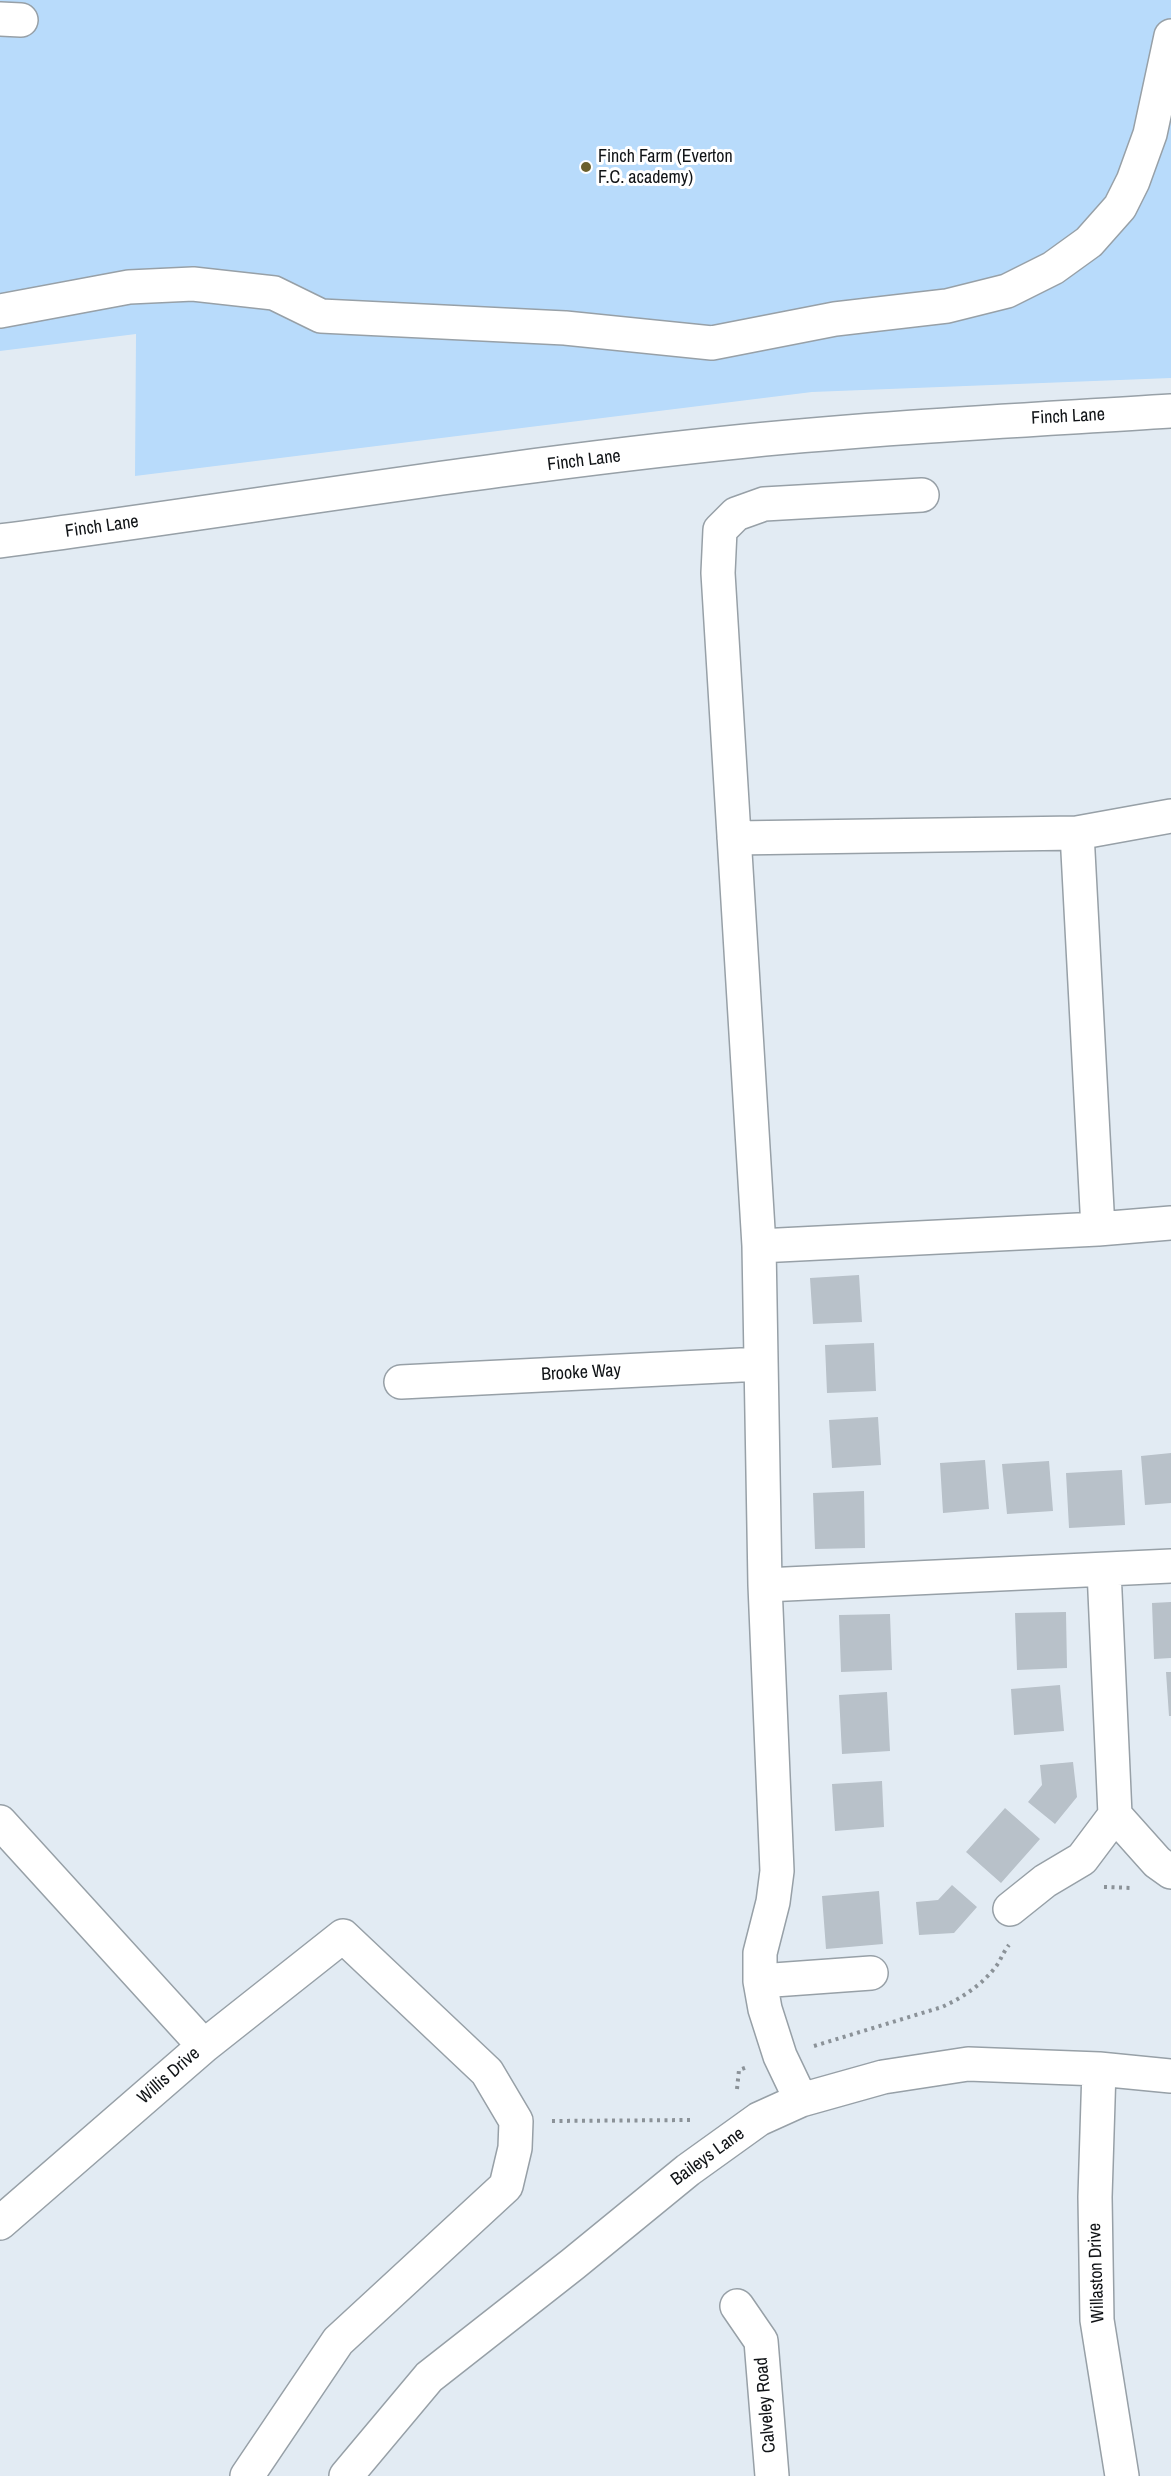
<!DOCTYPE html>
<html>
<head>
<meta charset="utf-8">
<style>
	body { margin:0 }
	canvas { display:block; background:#e2ebf3 }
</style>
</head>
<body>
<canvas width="1171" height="2476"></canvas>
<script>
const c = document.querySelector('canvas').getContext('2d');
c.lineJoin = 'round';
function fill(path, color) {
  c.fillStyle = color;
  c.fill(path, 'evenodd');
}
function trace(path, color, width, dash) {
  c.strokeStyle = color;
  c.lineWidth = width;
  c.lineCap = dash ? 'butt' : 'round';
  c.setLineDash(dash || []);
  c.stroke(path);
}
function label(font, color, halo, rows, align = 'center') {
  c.font = font + ' "Archivo Narrow",sans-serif';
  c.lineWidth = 6;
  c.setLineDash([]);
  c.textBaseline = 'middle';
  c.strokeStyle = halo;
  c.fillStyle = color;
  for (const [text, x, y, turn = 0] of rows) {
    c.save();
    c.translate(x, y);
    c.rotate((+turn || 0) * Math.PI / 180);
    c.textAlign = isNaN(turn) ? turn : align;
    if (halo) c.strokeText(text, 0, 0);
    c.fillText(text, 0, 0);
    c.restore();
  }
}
const green = new Path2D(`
	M0,0H1171V378L812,392L135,476L136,334L0,351Z`);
const building = new Path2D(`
	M859,1275L862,1322L813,1324L810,1278Z
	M874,1343L876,1391L827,1393L825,1345Z
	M878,1417L881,1465L832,1468L829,1420Z
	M1171,1453V1503L1145,1505L1141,1456Z
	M985,1460L989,1509L943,1513L940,1463Z
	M1049,1461L1053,1511L1007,1514L1002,1464Z
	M1122,1470L1125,1525L1069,1528L1066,1473Z
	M864,1491L865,1548L815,1549L813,1493Z
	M1171,1602V1658L1154,1659L1152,1603Z
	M1066,1612L1067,1668L1017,1670L1015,1613Z
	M890,1614L892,1670L841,1672L839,1615Z
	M1166,1672H1171V1716H1169Z
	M1060,1685L1064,1731L1014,1735L1011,1689Z
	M887,1692L890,1751L842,1754L839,1695Z
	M1073,1762L1077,1797L1055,1824L1028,1802L1042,1785L1040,1765Z
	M882,1781L884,1827L835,1831L832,1784Z
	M1005,1808L1040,1839L1001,1883L966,1852Z
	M952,1885L977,1907L954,1933L919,1935L916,1902L938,1900Z
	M879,1891L883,1944L826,1949L822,1896Z`);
const path = new Path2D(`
	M1104,1887L1133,1888
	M814,2046L942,2007C964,1997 986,1982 999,1962C1002,1956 1005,1950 1009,1945
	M737,2089L739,2070L747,2067
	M552,2121L690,2120L694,2118`);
const minor = new Path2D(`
	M0,19L21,20
	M0,311L129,287L193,284L274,293L321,316L565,328L712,343L835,319L947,306L1007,291L1053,268L1089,242L1120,207L1133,181L1150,134L1171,36
	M0,541C248,508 496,466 746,441C887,427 1029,420 1171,411
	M1077,833L1098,1229
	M734,838L1077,833L1171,816
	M759,1246L1098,1229L1171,1223
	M401,1382L761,1364
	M765,1585L1171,1566
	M1115,1815L1157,1862L1171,1872
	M0,1822L204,2046
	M1010,1909L1045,1881L1082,1859L1115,1815L1104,1570
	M760,1981L871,1973
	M1099,2069L1095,2197L1097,2320L1122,2476
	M801,2100L780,2056L765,2009L760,1981V1953L773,1902L777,1871L765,1585L759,1246L718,573L720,530L736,514L764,504L922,495
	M0,2223L204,2046L343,1936L487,2072L516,2121L515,2148L506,2186L338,2341L247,2476
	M737,2306L761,2341L772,2476
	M346,2476L429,2377L573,2264L688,2170L759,2119L801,2100L883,2077L968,2064L1099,2069L1171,2076`);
const markers = [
	[586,167,6,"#6b5f2b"]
];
const poiNames = [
	["Finch Farm (Everton",598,157],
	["F.C. academy)",598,178]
];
const streetNames = [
	["Finch Lane",1068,417,-3],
	["Finch Lane",584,461,-7],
	["Finch Lane",102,527,-8],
	["Brooke Way",581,1373,-3],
	["Willis Drive",169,2076,-41],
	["Baileys Lane",708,2157,-36],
	["Willaston Drive",1097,2273,-92],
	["Calveley Road",766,2405,-95]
];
fill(green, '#b8dbfb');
fill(building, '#b8c1c9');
trace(minor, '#97a0a7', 36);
trace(path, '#8b9298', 4, [3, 4.5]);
trace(minor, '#fff', 33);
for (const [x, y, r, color] of markers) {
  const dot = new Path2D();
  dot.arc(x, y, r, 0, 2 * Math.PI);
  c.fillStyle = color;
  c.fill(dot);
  trace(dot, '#fff', 2);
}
label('18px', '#101316', '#fff', poiNames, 'left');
label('18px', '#101316', '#fff', streetNames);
</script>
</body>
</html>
